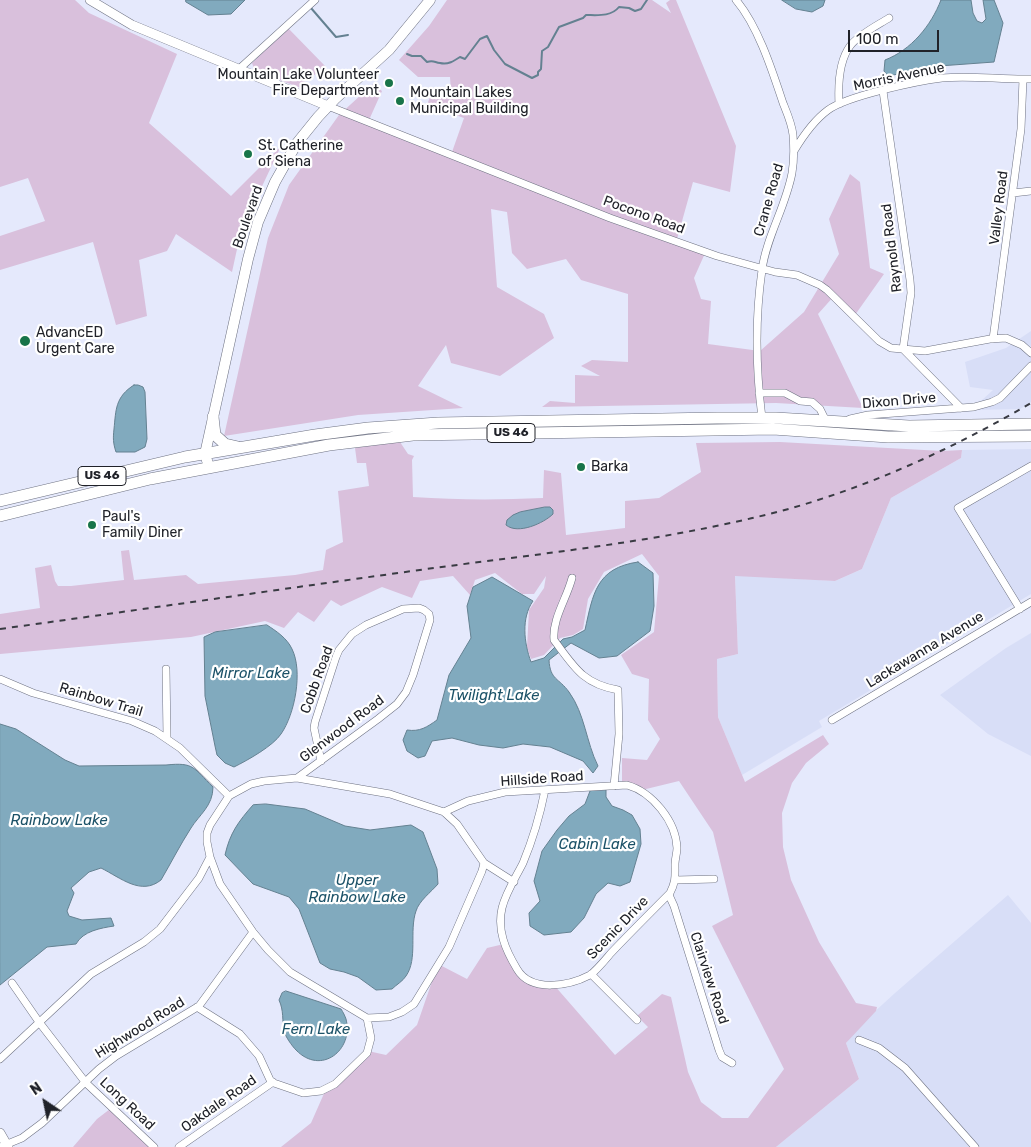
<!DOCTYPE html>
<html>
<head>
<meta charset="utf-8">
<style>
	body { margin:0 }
	#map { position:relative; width:1031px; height:1147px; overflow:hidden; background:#e5e9fc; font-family:Rubik,sans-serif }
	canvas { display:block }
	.north { position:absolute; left:20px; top:1077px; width:50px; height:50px; -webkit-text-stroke:4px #fff; paint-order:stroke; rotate:326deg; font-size:14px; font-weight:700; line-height:20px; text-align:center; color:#202229 }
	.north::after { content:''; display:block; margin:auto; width:18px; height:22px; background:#202229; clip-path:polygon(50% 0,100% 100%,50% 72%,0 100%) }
	.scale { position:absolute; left:848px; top:30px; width:91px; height:22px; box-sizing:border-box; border:2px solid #202229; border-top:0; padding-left:6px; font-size:15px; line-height:18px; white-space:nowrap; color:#202229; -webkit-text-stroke:4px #fff; paint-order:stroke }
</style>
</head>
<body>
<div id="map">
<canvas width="1031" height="1147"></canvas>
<div class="north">N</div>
<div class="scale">100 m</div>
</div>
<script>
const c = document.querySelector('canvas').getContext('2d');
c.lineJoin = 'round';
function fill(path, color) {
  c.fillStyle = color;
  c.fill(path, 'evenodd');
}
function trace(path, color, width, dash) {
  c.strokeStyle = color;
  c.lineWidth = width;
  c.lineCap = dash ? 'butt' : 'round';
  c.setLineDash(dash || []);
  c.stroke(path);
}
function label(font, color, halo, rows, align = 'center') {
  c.font = font + ' Rubik,sans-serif';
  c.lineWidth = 4.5;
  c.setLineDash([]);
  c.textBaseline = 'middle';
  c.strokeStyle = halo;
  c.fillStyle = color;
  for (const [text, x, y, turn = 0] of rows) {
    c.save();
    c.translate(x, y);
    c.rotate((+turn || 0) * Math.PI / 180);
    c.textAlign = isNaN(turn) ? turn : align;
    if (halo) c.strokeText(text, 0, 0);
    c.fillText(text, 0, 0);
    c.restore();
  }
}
const built = new Path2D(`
	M1031,331V402L1020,409L971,410L993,390L970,387L965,362L1006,348Z
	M1031,449V594L819,721L822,727L742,775L718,717L717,659L738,654L735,575L835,581L862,569L891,498L961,458L962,450Z
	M1031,633V756L988,734L940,695L1006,648Z
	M1008,895L1031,923V1147H776L859,1079L846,1043L860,1025L895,993Z`);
const green = new Path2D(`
	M0,0H75L89,13L177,54L149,123L231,196L281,146L241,231L232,272L176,234L167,251L139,260L147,316L116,325L93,242L0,270V236L45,221L28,178L0,187Z
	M447,0H652L671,13L666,3L670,0H676L736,146L730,192L693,182L677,239L706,251L694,278L701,299L711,301L708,344L760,351L804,312L839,254L829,219L850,174L860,182L870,268L884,274L855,315L835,295L818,314L863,408L776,403L542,407L550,401L575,403V375L600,376L581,366L592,360L628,362V294L581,280L566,259L527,269L512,253L507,212L491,209L497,287L544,314L554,338L500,376L451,363L446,345L418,386L463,408L358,415L224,436L268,238L289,185L339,115L373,84L382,91L369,120L452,152L464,118L427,105L431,94L451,92L450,77H418L399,60L429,26Z
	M288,28L326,67L304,82L301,88L255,71L252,63Z
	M400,442L408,454L414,456L412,460L413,497C457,500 499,500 543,498L544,470L561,473L566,535L625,528V501L659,498L701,472L696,443L780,442L942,451L962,450L961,458L891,498L862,569L835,581L735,576L738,654L717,659L718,717L745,782L823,735L829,744L806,763L792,783L782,813L783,847L791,880L819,942L856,1003L877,1007L876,1011L846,1043L859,1079L776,1147H281L311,1123L326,1089L368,1051L386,1055L417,1025L438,964L467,979L487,948L504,944L528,979L554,985L615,1055L648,1027L637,1016L662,994L671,997L688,1072L701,1102L722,1118H748L784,1069L712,926L733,915L713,832L679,781L642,790L622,783V758L647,760L660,739L648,720L649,679L632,674L621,655L654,632L659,576L642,554L604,572L588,599L583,629L573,635L560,638L544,655L531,659L527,647L529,610L544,588L546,576L534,594H522L495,573L475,580L470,595L453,576L420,581L412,598L382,587L341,606L331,600L314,622L298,612L284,628L265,621L191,637L0,654V614L40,608L35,568L51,565L55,581L58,586H71L124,580L121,551L129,550L134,580L186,575L198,584L295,575L323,570L326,550L343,542L338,491L369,486L366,463H357L355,448L380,443Z
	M110,1109L119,1119L149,1147H73L97,1119Z`);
const water = new Path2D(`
	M186,0H245L231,14L208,15L186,2Z
	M782,0H825L823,6L812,12L796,9Z
	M941,0H971L973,13L977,21L982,23L986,19L983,0H994L1003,23L994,62L939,66L888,76L884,71L885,60C911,50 931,26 941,0Z
	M134,385H138L143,387L145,392L147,439L145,447L135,452H116C113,443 113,438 114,429C116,410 115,397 134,385Z
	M545,507H550L553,510V514C544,523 518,535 506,525L507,520L513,515L520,512Z
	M638,562L653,573L654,606L650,631L617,656L599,658L571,643L549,660C550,680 559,678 569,692C585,714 586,742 598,766L593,773L583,761L550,747L523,744L503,748L479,745L452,738L432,741L425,756L418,758L407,751L403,740L407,730C420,732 427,727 437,720L449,675L471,638L467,606L473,587L492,577L533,601C521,618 524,643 531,662L544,658L563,639L572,637L585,630C593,594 596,568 638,562Z
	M267,625C276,631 287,638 292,649C303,671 295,714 281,734C273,746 248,760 234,767L225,763L217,755L215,746L205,696L204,637L215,632Z
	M0,724L16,729L65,760L79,766L166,765C195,762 193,768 213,787C213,806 199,815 191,828C180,845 171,863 161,880C141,896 121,878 101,868L89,872L71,888L74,893L67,911L69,916L82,920L111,918L114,926C101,928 83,931 76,944L47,947L0,985Z
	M606,790V797L612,806L623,810L632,815L640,829L641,844L630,882L620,886L608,883L596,894L584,918L571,932L544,935L530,926L529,913L540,901L534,881L542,851L557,830L569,816L585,804L590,791Z
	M266,804L305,809L345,826L370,830L411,825L423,832L437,869L438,884C431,892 419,901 416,911C409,931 418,959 406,976C403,981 396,985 392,989L376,990L358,977L344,972L330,969L320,963L299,909L289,897L253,884L225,855C230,833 238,822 253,805Z
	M286,991L341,1009C343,1012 345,1016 346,1019C354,1050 321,1076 296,1050C292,1046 285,1036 284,1031C282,1020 284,1011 279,1000L282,993Z`);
const stream = new Path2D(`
	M311,8L336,37L348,35
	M407,54L412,56H421L427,62C433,60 434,62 440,63C448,65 454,61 460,57L465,59L480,39L487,36L494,50L505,64L532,78L538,75V72L541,69L542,51L548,47L559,27L583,18L586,15C597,15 611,17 619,7L629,8L635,11L641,9L647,0`);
const minor = new Path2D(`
	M736,0C758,26 772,70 783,103C787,113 792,124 793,135C794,147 794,161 792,173C786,206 766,238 762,270C755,318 756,370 762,418
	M238,70L315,0
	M883,91L910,280L911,293L903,349L961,408
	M839,104C838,85 839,61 850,46C858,35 878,25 889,18
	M328,106L610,218L717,256L775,272L797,275L820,285L827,290L879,341L891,348L925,351L990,339L1006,338L1022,345L1031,353
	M794,151C803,136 813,121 828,110C847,96 917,81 942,78C971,75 1002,80 1031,79
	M1013,193L1031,191
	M993,339L1021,129L1023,79
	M759,393H785L800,401L812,402L820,409L826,421
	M850,419L868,415L974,407L992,402L1000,398L1031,366
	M572,578C567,598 552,619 554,640C574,667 583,684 618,690L619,734L614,786
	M1020,609L958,508L1031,466
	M166,669L167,737
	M0,679L33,693L132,721L155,731L180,748L229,796
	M832,720L1031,602
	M297,778L378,719L397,704L406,692L413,675L430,620L429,614L424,610L419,608L403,609L366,625L352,634L339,650L336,657L315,722L314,728L321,761
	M444,812L468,801L505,792L627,785C652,792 676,821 677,848C677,853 675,859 675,864C675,877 676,881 670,893C650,913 630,933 611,953C605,960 597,970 590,975C569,986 531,993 517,969C505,949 497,930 502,908C506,892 516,877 523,863C533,839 540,815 545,790
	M210,857L220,884L253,932L268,950L290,972L367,1018L389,1017L402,1012L414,1004L449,947L482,871L484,863L457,824L444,812L390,794L297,778L264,781L251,784L229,796
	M484,863L514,882
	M676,880L714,879
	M669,895L674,906L719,1050L722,1057L732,1063
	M591,974L637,1020
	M12,983L39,1022L86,1083L154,1147
	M197,1007L240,1034L259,1056L271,1082L303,1093L321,1091L335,1084L367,1053L371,1038L367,1018
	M859,1040L879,1048L905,1068L975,1147
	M0,1059L91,974L144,942L160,929L199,878L210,857L207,842V833L210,825L229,796
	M0,1147L22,1138L42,1123L99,1069L116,1056L199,1006L253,932
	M179,1147L273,1082`);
const tertiary = new Path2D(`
	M90,0L132,25L328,106
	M0,1133L8,1147`);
const secondary = new Path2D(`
	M209,467L205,454L248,259L258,222L275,182L297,143L318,117L335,99L389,50L430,0`);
const trunk = new Path2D(`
	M213,417L215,435L225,444L238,447
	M0,501L185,457L315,435L368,428L438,423L717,418H776L909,426L1031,424
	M0,516L150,479L329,445L413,435L773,429L888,437L1031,436`);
const rail = new Path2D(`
	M0,629C145,609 289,588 434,568C553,552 675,540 792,508C875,484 956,447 1031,403`);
const markers = [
	[389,83,5,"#187449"],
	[400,101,5,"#187449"],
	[248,154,5,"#187449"],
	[25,341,6,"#187449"],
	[581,467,5,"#187449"],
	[92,525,5,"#187449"]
];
const shields = [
	[511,433,48],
	[102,476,48]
];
const shieldNames = [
	["US 46",511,433],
	["US 46",102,476]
];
const poiNames = [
	["Mountain Lake Volunteer",379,75,"right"],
	["Fire Department",379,91,"right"],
	["Mountain Lakes",410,93],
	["Municipal Building",410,109],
	["St. Catherine",258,146],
	["of Siena",258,162],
	["AdvancED",36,333],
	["Urgent Care",36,349],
	["Barka",591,467],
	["Paul's",102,517],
	["Family Diner",102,533]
];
const streetNames = [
	["Morris Avenue",899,77,-12],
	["Crane Road",769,200,-74],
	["Valley Road",999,208,-83],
	["Pocono Road",644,215,20],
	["Boulevard",248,217,-71],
	["Raynold Road",892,248,-97],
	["Dixon Drive",899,401,-5],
	["Lackawanna Avenue",925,650,-31],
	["Cobb Road",317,680,-70],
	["Rainbow Trail",101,700,17],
	["Glenwood Road",342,729,-37],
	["Hillside Road",542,779,-4],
	["Scenic Drive",618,928,-46],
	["Clairview Road",709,978,72],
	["Highwood Road",140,1028,-32],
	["Long Road",127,1104,43],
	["Oakdale Road",219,1104,-35]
];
const waterNames = [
	["Mirror Lake",251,674],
	["Twilight Lake",494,696],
	["Rainbow Lake",59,821],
	["Cabin Lake",597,845],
	["Upper",357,881],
	["Rainbow Lake",357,898],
	["Fern Lake",316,1030]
];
fill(built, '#d8def7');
fill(green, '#d9c0dc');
fill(water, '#81aabe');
trace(water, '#648191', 1);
trace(stream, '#648191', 2);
trace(minor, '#6e7282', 8);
trace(tertiary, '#6e7282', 10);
trace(secondary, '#6e7282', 11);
trace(trunk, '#6e7282', 12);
trace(minor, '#fff', 7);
trace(tertiary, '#fff', 9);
trace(secondary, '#fff', 10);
trace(trunk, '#fff', 11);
trace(rail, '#393b43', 2, [6, 6]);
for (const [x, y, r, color] of markers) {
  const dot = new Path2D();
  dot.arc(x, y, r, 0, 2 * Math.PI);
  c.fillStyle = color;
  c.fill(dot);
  trace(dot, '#fff', 2);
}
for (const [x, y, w] of shields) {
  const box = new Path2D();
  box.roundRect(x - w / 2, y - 9.5, w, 19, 4);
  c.fillStyle = '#fff';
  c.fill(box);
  trace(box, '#202229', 1);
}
label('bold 12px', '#202229', null, shieldNames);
label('14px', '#202229', '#fff', poiNames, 'left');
label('14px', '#202229', '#fff', streetNames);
label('italic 15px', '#1c5268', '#fff', waterNames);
</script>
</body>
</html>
